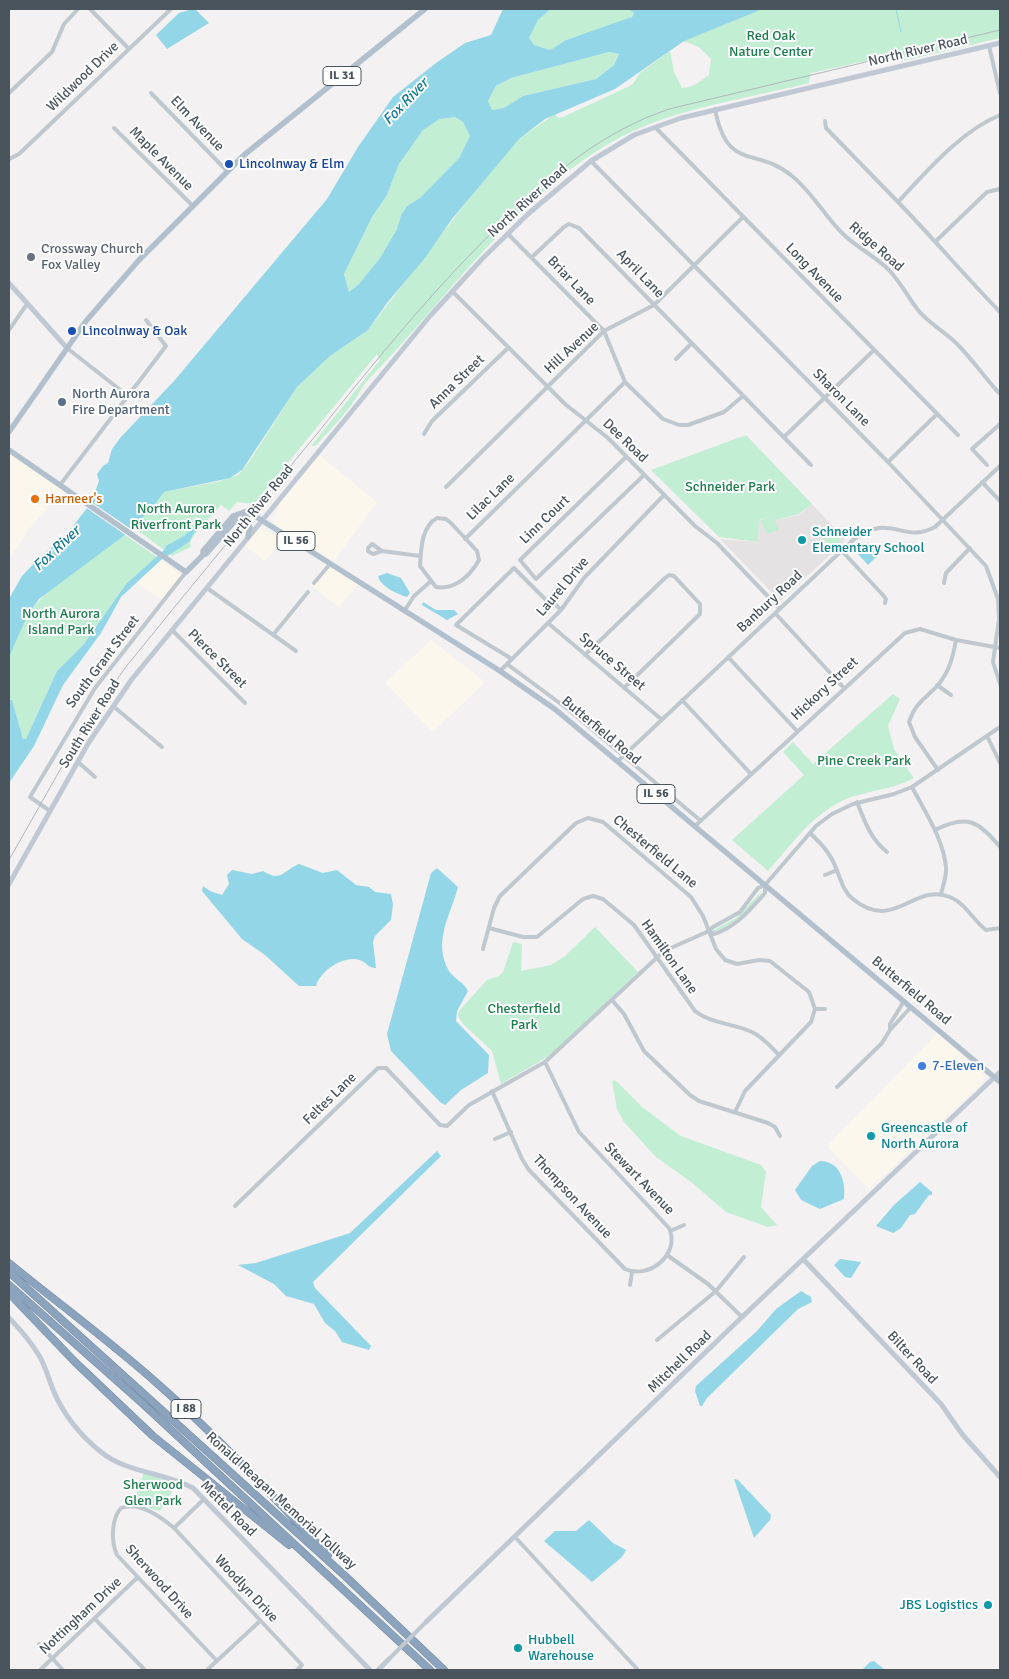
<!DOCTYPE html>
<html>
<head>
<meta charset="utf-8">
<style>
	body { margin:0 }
	#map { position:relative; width:1009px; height:1679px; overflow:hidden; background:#f3f1f1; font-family:Signika,sans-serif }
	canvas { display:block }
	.frame { position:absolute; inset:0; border:10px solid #49545d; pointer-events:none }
</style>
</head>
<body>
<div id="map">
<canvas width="1009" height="1679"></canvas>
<div class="frame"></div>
</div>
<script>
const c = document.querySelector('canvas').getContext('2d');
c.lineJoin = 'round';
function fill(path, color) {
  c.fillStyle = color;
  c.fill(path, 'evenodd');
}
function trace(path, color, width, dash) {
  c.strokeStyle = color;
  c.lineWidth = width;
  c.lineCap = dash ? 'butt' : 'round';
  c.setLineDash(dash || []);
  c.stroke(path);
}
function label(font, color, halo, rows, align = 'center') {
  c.font = font + ' Signika,sans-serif';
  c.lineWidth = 4;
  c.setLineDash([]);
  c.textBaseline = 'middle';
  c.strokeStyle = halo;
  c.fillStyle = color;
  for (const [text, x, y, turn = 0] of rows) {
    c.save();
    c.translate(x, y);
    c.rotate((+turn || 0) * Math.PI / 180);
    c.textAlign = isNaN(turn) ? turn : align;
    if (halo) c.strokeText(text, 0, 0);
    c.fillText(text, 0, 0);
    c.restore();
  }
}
const commercial = new Path2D(`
	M9,453L64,489L29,529L9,559Z
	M319,455L377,502L334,561L277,526L273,521L279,504Z
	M260,529L284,538L265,561L244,545Z
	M161,560L183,576L162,600L136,582Z
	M326,564L359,583L339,607L310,585Z
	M431,640L485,682L433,732L385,683Z
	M938,1033L982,1072L985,1077L982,1083L869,1189L827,1146Z`);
const education = new Path2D(`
	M812,504L846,540L780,601L720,539L758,542L759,520L773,515L777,520L799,515Z`);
const green = new Path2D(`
	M551,9H628L634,13C627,27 583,33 568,39C562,42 556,46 550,50L534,45L529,38L538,20Z
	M763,9H1000V38L903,61L898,54L811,73L809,83C750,98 687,106 631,132C526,182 449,297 369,379C362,386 358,396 352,404C341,418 328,433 315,446H311L380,360L377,354L254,504L237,502L229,511L221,505L193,536L190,543L191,547L172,556L132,526L153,507L164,492L216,482L238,475L249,462L297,387L330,356L368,330L498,161L519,139L555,114L558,118L563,117L632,85L640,73L670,51L674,72L682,88C692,88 701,81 709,75L711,59L699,47L683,41Z
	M609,52L619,54L614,65L596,79L523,96L504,108L492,110L488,101L496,86L511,78Z
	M455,117L463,122L470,136L459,158L420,198L407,206L401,215L397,229L380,258L359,284L349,292L344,274L372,217L387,195L399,164L423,130L440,119Z
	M746,435L812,504L799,514L776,520L773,516L779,530L767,534L761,521L768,517L759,520L758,542L719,537L651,470Z
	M827,534L832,539L836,536L841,540L829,551L825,547L828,543L823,538Z
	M125,535L157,557L126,584L84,644L57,671L26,739H23L12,700H9C9,687 6,670 9,657C21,598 80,567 125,535Z
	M893,694L900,699L888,726L894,749L914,778C894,789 872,790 851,797C814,811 793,843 768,871L732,840L804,775L783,752L793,742L813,764Z
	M762,891C751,910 734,924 714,932L712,931L736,918Z
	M595,927L638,972L552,1054L501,1084L492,1051L463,1024L458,1016L459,1011L487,980L499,976L503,972L513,942L522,944L521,971L551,965L565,956Z
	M615,1080L642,1107L681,1136L761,1165L766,1172L761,1207L777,1225L768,1227L726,1212L691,1182L656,1157L624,1122L617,1109L612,1081Z
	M144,1473L178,1482L160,1511L133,1503Z`);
const water = new Path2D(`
	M192,9H195L209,23L167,49L156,35L179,13Z
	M503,9H551L538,20L529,38L534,45L550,50L566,40L632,17L634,13L628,9H763L684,41L615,89L545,119L519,139L452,219L425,258L387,303L368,330L330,356L297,387L242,470L230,478L164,492L153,507L125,535L39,599L27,616L9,657V599L22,576L41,556L66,535L91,503L99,481L97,474L103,466L108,463L112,449L121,437L174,381L327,199L358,147L393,97L436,63L465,43L491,35ZM609,52L619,54L614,65L596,79L523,96L504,108L492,110L488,101L496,86L511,78ZM455,117L463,122L470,136L459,158L420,198L407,206L401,215L397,229L380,258L359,284L349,292L344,274L372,217L387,195L399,164L423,130L440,119Z
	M201,520L189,542L161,560L121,597L101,633L63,685L34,746L9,783V700H12L23,739H26L57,671L84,644L126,584L164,550L166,546L184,536Z
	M868,543L878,555L868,565L858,554Z
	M387,573L401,578L410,593L407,597C397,594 380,586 378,576Z
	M423,602L436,610H454L458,614L447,620L422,605Z
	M299,864L323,873L337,870L356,885L369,887L375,892L391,894L393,904L391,920L375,936L373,942L376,968C368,968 368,964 362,961C345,953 320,971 316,986H299L265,955L242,939L202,891L203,886L210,891L222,895L229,884L227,875L232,870L252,874L263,871C282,883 283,870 299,864Z
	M437,868L458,887C451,915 432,941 449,971C454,979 464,982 468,991L457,1011L456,1021L489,1055L488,1073L461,1090L445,1105L440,1102L391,1051L387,1034L431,873Z
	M437,1151L441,1156L437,1160L313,1282L315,1288L371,1346L369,1350L342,1342L335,1331L325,1323L314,1304L286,1296L274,1284L238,1265L256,1263L350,1233Z
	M820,1161C841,1161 846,1183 844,1199L820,1209L801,1200L795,1190L812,1166Z
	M920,1182L932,1192V1195H929L915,1214L910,1215L901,1228L893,1233L876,1226L894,1205Z
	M840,1259L861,1262L851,1278L845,1277L834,1265Z
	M801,1291L811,1297L812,1302L798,1309L707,1398L702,1406H700L695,1391L696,1386L757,1331L776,1309Z
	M734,1479L738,1480L771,1515L770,1520L754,1538Z
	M589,1520L613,1543L626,1550L622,1557L592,1582L544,1541L555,1531H576Z
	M874,1661L885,1670H862L870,1662Z`);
const pier = new Path2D(`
	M90,501L131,529L127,536L85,507Z`);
const stream = new Path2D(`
	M896,9L901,32`);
const street = new Path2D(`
	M90,9L129,49
	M989,46L1000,93
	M9,93L52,52L64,24L78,9
	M151,93L227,171
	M715,109C727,173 757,146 792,176C812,192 824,215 842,233C856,247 875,256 889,270C901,283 908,297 918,310C929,324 946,332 958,345C973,360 985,378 1000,394
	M1000,115C961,131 927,171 898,202C933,238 965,276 1000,312
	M825,121L826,128L898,202
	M655,127L958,435
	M114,128L193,206
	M9,159L19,154L171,9
	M591,161L888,462L986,566L998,599L999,619L993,662L1000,684
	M508,234L604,331L625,382L663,419L679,425H688L724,412L743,396
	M936,241L987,192L1000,189
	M532,257L564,227L569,224L579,228L811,465
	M452,291L565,404L608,438L695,526L717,543L780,609
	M9,330L27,304
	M67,348L128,396
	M676,359L692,343
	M424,434L432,421L508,348
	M784,437L874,350
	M626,457L520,560L536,579L644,475
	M888,462L937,414
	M987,465L972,449L1000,424
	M982,482L1000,501
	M60,485L166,346L146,320
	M446,487L604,331L654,305L743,217
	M437,518L446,519L451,523L477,551L479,560C470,576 455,590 436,587L420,566C421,550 421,527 437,518Z
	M465,539L625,382
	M841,550L882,594L886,599L885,603
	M382,551L373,554L368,551V548L372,544L382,551L420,556
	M314,583L330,564
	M944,583L946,573L970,548
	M207,588L296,651
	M405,610L414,596L430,582
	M775,613L844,688
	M548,623L661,719
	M173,631L245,703
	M273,635L308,592
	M585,655L665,578L669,575L674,576L700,604V614L624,688
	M728,657L797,731
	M512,659L456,625L514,568L550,604L554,603L561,610
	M507,664L569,710L701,821
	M500,671L561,610L584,578L664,495
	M937,685L951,695
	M682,700L751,774
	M113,706L162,747
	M987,736L1000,763
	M618,761L853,540C892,511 901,545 935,527L1000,466
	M78,762L95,777
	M938,770L915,737L909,722C916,702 923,701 937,686C949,673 953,657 956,640
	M912,787C925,812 943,838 946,867C947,875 943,886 941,894
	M857,802C864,820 871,840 887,852
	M50,811L30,797L95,688L186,572
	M695,826L905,633L920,629L956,640L1000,648
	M935,830C967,814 979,821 1000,847
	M810,833C817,840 825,847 830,856C839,869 840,889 853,899C894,933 914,882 950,897C965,903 973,920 986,930L1000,928
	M825,875L837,870
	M489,928L523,937H537L583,899L593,896L603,899L634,925L695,1011C711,1024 733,1023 752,1032C763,1037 771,1047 779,1055
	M709,931L714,934C736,927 750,910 765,893V885
	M483,949L494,908L500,896L576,823L588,818L603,822L691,897L703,916L716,949L725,960L737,964L759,960L770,961L809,992L815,1009L811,1022L745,1091L735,1112
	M612,1000L624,1014L644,1051L690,1095L699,1101L768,1123L775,1127L780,1136
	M815,1009H825
	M890,1030V1024L904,1001
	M837,1087L882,1043L890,1030L911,1007
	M492,1091L522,1159L529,1170L625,1269C649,1280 681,1254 669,1228L579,1132L545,1062
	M495,1139L511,1132
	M235,1206L378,1068H386L440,1125L447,1126L469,1105L545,1062L664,951L709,931L713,927L740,912L758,888L765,885L816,826L832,814L853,804L894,794L912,787L1000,727
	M670,1231L684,1225
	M667,1255L708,1284L742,1317
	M630,1285L632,1272
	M657,1340L716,1291L744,1257
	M174,1528L204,1499
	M515,1537L638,1670
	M95,1619L145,1670
	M39,1644L63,1670
	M217,1661L117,1555C111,1542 111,1519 121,1508C139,1501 161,1517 174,1528L302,1665L297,1670
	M40,1670L138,1577
	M207,1670L260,1621`);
const secondary = new Path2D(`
	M9,283L67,348
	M9,884L89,742L132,679L430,316L482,259L528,214L591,161L634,135L681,118L1000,43
	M803,1259L941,1404L962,1434L1000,1477
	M9,1318C21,1330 31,1342 40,1357C46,1368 49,1380 54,1392C64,1415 81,1436 101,1452C127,1473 163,1472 193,1488L370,1670
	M426,1622L742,1317L1000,1072
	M378,1670L389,1659`);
const primary = new Path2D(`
	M9,432L86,321L139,260L244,155L425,9
	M9,450L186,572L203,555L206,554L235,521L250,514
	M242,518L250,527L248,537
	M203,555V551L233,516L247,511L500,671L556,710L1000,1082`);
const highway = new Path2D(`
	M9,1263C59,1304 111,1342 159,1385C219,1438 274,1497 328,1555
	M9,1272L344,1575L444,1670
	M9,1285L142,1403L430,1670
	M9,1293L75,1362L153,1436L289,1545`);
const rail = new Path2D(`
	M9,860L86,724L125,668C188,590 252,513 316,435C377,359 438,283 509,216C557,170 605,131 669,109L1000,30`);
const streetBridge = new Path2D(`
	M389,1659L426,1622`);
const markers = [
	[229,164,5,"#1a4fb4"],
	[31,257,5,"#6b7280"],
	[72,331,5,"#1a4fb4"],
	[62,402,5,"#5c6f8a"],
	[35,499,5,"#e8710a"],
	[802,540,5,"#0f9aa8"],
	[922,1066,5,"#3f7fe0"],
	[871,1136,5,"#0f9aa8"],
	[988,1605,5,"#0f9aa8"],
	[518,1648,5,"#0f9aa8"]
];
const shields = [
	[342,76,38],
	[296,541,38],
	[656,794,38],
	[186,1409,30]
];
const shieldNames = [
	["IL 31",342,76],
	["IL 56",296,541],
	["IL 56",656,794],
	["I 88",186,1409]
];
const parkNames = [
	["Red Oak",771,36],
	["Nature Center",771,52],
	["Schneider Park",730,487],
	["North Aurora",176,509],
	["Riverfront Park",176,525],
	["North Aurora",61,614],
	["Island Park",61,630],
	["Pine Creek Park",864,761],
	["Chesterfield",524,1009],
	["Park",524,1025],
	["Sherwood",153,1485],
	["Glen Park",153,1501]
];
const streetNames = [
	["North River Road",918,51,-13],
	["Wildwood Drive",83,77,-44],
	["Elm Avenue",197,124,46],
	["Maple Avenue",161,159,45],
	["North River Road",528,201,-42],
	["Ridge Road",876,247,41],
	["Long Avenue",814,273,46],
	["April Lane",640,274,46],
	["Briar Lane",571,281,46],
	["Hill Avenue",572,348,-43],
	["Anna Street",457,382,-44],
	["Sharon Lane",841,398,45],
	["Dee Road",625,441,44],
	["Lilac Lane",491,497,-44],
	["North River Road",259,506,-51],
	["Linn Court",545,520,-44],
	["Laurel Drive",563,587,-50],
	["Banbury Road",770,602,-43],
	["Pierce Street",217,659,45],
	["South Grant Street",103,662,-53],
	["Spruce Street",612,662,40],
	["Hickory Street",825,689,-43],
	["South River Road",90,724,-58],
	["Butterfield Road",601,731,40],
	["Chesterfield Lane",655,852,40],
	["Hamilton Lane",669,957,55],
	["Butterfield Road",911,991,40],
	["Feltes Lane",330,1099,-44],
	["Stewart Avenue",639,1179,46],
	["Thompson Avenue",572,1197,47],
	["Bilter Road",912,1358,47],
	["Mitchell Road",680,1362,-44],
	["Ronald Reagan Memorial Tollway",281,1501,42],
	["Mettel Road",228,1509,45],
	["Sherwood Drive",159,1582,48],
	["Woodlyn Drive",246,1589,47],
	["Nottingham Drive",81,1616,-43]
];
const transitNames = [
	["Lincolnway & Elm",239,164],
	["Lincolnway & Oak",82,331]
];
const worshipNames = [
	["Crossway Church",41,249],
	["Fox Valley",41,265]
];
const serviceNames = [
	["North Aurora",72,394],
	["Fire Department",72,410]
];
const foodNames = [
	["Harneer's",45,499]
];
const cultureNames = [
	["Schneider",812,532],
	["Elementary School",812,548],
	["Greencastle of",881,1128],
	["North Aurora",881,1144],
	["JBS Logistics",978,1605,"right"],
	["Hubbell",528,1640],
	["Warehouse",528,1656]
];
const shopNames = [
	["7-Eleven",932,1066]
];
const waterNames = [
	["Fox River",406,102,-46],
	["Fox River",57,549,-43]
];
fill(commercial, '#fcf7ec');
fill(education, '#e4e2e2');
fill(green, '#c2eed3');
fill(water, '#92d6e8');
fill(pier, '#f3f1f1');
trace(stream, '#92d6e8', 1);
trace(highway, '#768ea8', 8);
trace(street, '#bfc8cf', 4);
trace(secondary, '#c0c9d3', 5);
trace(primary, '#b2c0ce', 5.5);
trace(highway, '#8ba3bd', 7);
trace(rail, '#b3b6bb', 1);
trace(streetBridge, '#bfc8cf', 4);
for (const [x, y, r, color] of markers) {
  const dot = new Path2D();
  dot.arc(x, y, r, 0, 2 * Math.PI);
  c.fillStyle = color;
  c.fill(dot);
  trace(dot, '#fff', 2);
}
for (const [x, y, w] of shields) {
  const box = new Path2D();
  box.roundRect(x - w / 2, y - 9.5, w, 19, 4);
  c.fillStyle = '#fff';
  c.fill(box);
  trace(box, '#49545d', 1);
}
label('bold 12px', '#49545d', null, shieldNames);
label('14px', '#1c7d4d', '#fff', parkNames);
label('14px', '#49545d', '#fff', streetNames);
label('14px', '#164399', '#fff', transitNames, 'left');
label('14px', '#5b616d', '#fff', worshipNames, 'left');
label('14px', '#4e5e75', '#fff', serviceNames, 'left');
label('14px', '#c56008', '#fff', foodNames, 'left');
label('14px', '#0d838f', '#fff', cultureNames, 'left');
label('14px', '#366cbe', '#fff', shopNames, 'left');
label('italic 15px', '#147b97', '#fff', waterNames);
</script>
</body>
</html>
